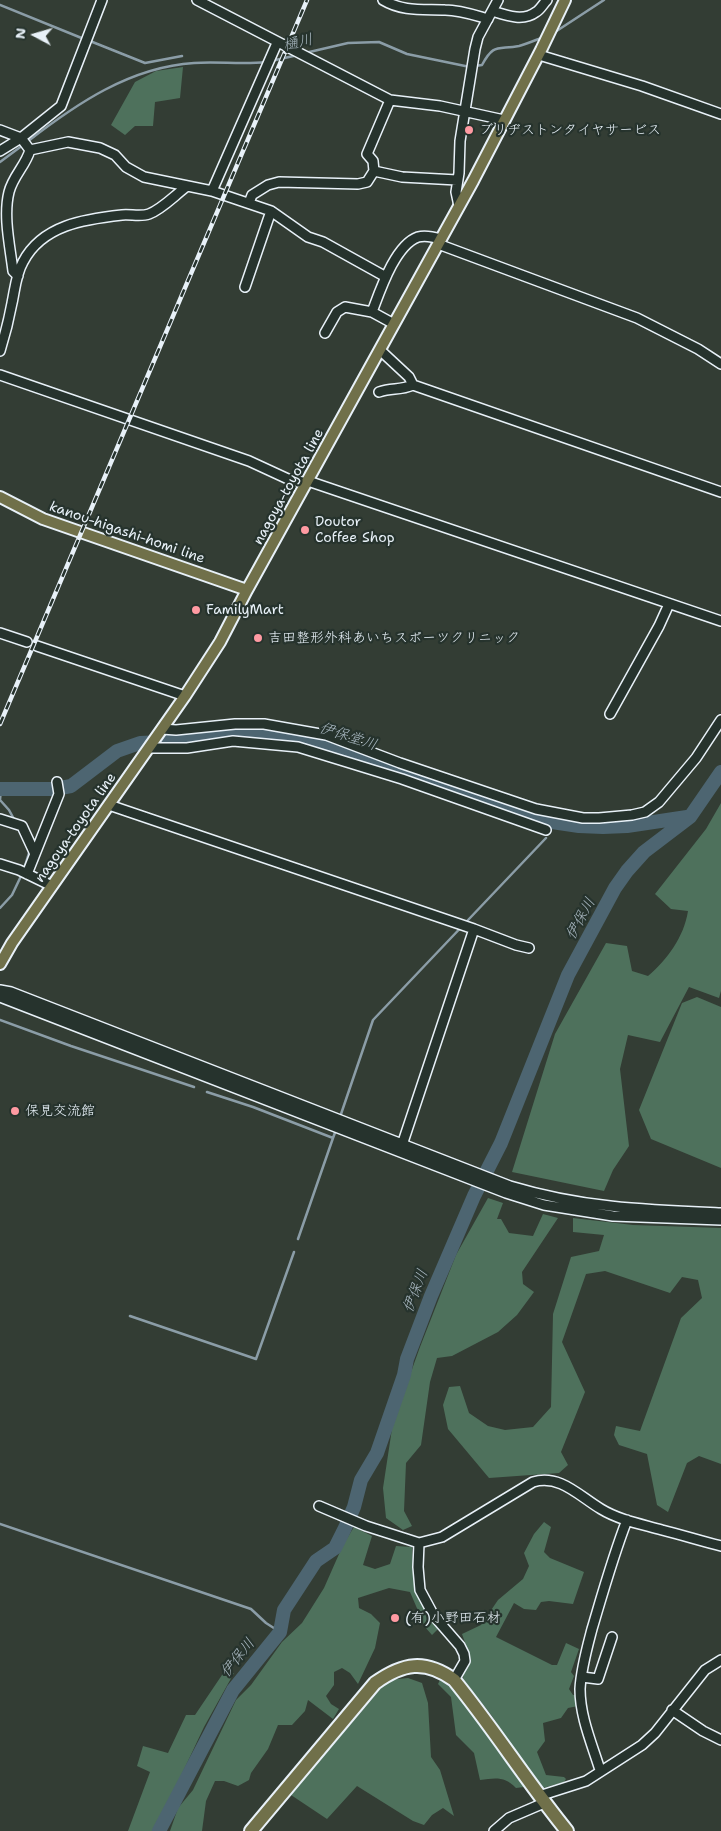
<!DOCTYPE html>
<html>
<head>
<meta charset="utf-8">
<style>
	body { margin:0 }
	#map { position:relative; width:721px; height:1831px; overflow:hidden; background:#333d34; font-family:"Shantell Sans",sans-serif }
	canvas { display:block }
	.north { position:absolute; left:10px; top:10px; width:50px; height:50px; -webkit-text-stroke:4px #26332d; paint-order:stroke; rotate:276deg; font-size:14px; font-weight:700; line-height:20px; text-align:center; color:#e8f1f8 }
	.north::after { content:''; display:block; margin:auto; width:18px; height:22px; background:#e8f1f8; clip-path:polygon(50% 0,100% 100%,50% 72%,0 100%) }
</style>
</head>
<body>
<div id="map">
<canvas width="721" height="1831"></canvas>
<div class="north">N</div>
</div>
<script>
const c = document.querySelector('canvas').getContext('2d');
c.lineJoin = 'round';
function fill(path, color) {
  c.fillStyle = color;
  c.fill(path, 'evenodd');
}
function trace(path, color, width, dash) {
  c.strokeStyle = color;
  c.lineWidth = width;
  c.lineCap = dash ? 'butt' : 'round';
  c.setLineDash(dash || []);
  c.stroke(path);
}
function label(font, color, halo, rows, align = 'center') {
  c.font = font + ' "Shantell Sans","Klee One",sans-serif';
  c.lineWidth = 4.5;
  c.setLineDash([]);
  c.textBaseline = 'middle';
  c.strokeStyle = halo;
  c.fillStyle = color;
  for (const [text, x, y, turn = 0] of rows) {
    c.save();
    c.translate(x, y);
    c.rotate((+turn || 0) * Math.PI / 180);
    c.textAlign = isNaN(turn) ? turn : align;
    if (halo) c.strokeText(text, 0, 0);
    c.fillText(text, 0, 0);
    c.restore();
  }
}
const green = new Path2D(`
	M183,67L180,98L155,102L153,126H135L125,135L111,125L135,82L156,71Z
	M721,803V991L719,998L689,987L660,1042L628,1035L620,1069L629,1146L613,1170L604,1191L512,1172L555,1034L606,943L627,946L632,971L648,976C667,960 684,937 688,911L671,909L655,894L706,829Z
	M697,997L721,1007V1168L651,1139L639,1110L682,1003Z
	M488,1198L503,1203L497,1219H501L509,1233L533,1236L543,1214L558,1218L522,1272L523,1284L534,1292L517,1315L498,1332L452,1356L437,1358L430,1382L421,1445L406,1463L404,1511L412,1526L403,1530L386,1518L383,1488L393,1422L420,1347L456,1255Z
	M573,1218L633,1225L721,1228V1464L699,1456L687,1463L668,1512L657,1505L647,1454L619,1445L614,1435L616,1426L640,1431L681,1318L702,1298L698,1280L682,1277L670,1293L605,1271L586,1274L562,1342L585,1392L561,1452L568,1465L559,1473L489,1478L448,1429L443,1405L449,1387L460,1386L469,1413L488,1426L505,1430L533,1427L551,1407L553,1314L571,1257L599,1251L604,1235L573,1232Z
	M544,1522L551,1527L544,1552L550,1558L584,1572L573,1604L549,1601L541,1602L536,1610L524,1609L514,1603L496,1637L552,1665H557L566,1643L579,1649L571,1672L574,1676L569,1689L573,1695H577L578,1706L568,1708L561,1718L543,1723L545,1741L537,1752L546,1775L564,1777L566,1779L564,1782L543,1788L524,1766L492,1716L463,1679L464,1668L469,1654L462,1634L481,1625L498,1600L523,1579L529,1566L524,1553L534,1534Z
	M354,1527L372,1536L363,1565L375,1569L390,1564L396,1546L412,1547C414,1584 415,1599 438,1629L432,1635L425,1627L410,1592L389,1588L358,1598L359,1608L371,1614L380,1623L375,1648L358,1684L350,1673L342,1668L334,1672V1685L326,1696L331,1704L339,1709L333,1719L308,1700L305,1711L292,1725H278L268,1749L251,1773L249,1780L238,1786L224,1781H215L206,1801L202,1831H170L178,1808L193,1790L236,1700L251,1685L282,1642L302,1623L324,1588L343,1545Z
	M224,1672L234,1673L204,1727L155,1831H128L150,1772L137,1766L143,1746L168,1753L186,1715H195Z
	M408,1678L422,1683L428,1703L431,1757L440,1770L454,1816L443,1808L432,1815L424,1825L413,1821L357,1786L327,1819L291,1795L388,1680Z
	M440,1680L454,1690L524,1787L516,1788C505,1776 495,1778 480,1780L474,1753L456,1735L451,1697L438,1684Z`);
const stream = new Path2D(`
	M0,5L84,39
	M552,34L604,0
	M90,41L145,63L182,56
	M305,53L348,43L379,42L407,54L470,67
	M271,61L298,55
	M475,66L482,65C494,43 497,50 519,46C527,44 535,40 542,38
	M27,142C76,104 130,67 194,63C218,61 242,65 266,62
	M0,162L23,145
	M1,789L0,800L9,810L15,821
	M24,869L30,850
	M0,908L12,895L22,874
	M0,1020L71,1046L194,1087
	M207,1092L253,1107L333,1138L298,1239
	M340,1117L373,1020L546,838
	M333,1138L336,1130
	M130,1316L256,1359L294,1252
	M0,1524L251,1609L266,1623L280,1632`);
const river = new Path2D(`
	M0,789H55L71,786L117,751L140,743L182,741L211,735L255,732L291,736L317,744L449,789L552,822L579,826L603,827L627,826L687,817
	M159,1831L233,1690L280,1632L284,1610L316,1561L335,1548L345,1528L354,1507L361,1480L377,1453L404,1375L407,1359L431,1296L474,1196L501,1143L568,975L615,888L627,871L644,852L690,817L721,772`);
const minor = new Path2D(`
	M197,0L390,100L440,106L504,120
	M383,0C403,12 423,9 445,10C460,10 474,15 488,19
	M492,11C505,15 523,22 536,12C540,10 543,4 547,0
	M539,55L642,86L721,114
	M0,130L21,138L30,150
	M30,150L68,142L100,148L115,155L126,167L144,177L212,191L271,211L308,237L323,242L386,277
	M0,151L21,138L61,106L102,0
	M374,171L373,161L367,154L390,100
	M212,191L277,43
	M249,203L252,195L268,185L279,182L358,184L367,182L374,171L402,177L457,180
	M459,206L456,192L459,173L460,141L475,49L478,37L498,0
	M438,244L637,318L698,349L721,364
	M18,276L13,271C10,246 3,216 9,192C13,176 26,165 30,150
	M245,287L271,211
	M394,324L372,312C380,291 395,245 418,237C425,235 434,237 441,239
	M325,333L337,312L345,307L372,312
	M380,350L409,377L413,385L721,492
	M0,351C5,335 9,319 12,303C15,289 16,274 23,262C42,225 85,219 122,215C130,214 141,217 149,214C162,209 174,196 186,187
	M0,375L249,461L288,479L307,483
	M379,392C392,387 399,391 413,385
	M308,481L721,621
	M0,633L27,642
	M37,646L185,696
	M610,714L659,626L669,604
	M162,729L176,730L235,724H264L326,735L400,763L536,809L583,818H599L632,815L645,812L659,802L696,758L721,720
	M149,748H187L233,741L298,747L402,779L546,830
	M109,805L474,929L516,945L529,948
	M0,819L22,826L35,854
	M0,864L19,870L52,886
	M27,874L59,794L57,782
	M0,990L11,992L510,1186C583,1208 646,1210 721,1213
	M0,997L506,1193L544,1205L613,1216L721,1220
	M402,1145L474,929
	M319,1506L366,1526L419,1543L442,1537L533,1482C560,1474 579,1496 601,1509C619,1520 641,1524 662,1530C682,1535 701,1541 721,1546
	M419,1543L418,1567L420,1590L434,1616L460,1646L464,1654L465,1661L454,1680
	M582,1677L598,1679L612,1637
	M672,1710L703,1731L721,1740
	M600,1770C592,1744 580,1717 580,1689C581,1669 587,1648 592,1629C603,1592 613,1556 627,1520
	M539,1796L586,1781L642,1745L655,1733L705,1670L721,1660
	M494,1831L509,1818L544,1803`);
const major = new Path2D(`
	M0,497L43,519L247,590
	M0,964L12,943L185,696L220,642L247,590L473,181L541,50L565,0`);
const highway = new Path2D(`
	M251,1831L375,1683C403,1663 425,1659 454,1680C494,1729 527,1782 567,1831`);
const rail = new Path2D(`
	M0,724L307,0`);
const markers = [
	[469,130,5,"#ff9aa2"],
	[305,530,5,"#ff9aa2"],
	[196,610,5,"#ff9aa2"],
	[258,638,5,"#ff9aa2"],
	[15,1111,5,"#ff9aa2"],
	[395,1618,5,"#ff9aa2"]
];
const poiNames = [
	["ブリヂストンタイヤサービス",479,130],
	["Doutor",315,522],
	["Coffee Shop",315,538],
	["FamilyMart",206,610],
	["吉田整形外科あいちスポーツクリニック",268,638],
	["保見交流館",25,1111],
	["(有)小野田石材",405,1618]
];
const streetNames = [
	["nagoya-toyota line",289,487,-61],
	["kanou-higashi-homi line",127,533,19],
	["nagoya-toyota line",76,828,-55]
];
const waterNames = [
	["樋川",298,43,-13],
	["伊保堂川",348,737,18],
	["伊保川",581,919,-61],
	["伊保川",416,1291,-69],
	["伊保川",238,1658,-51]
];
fill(green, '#4e715c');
trace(stream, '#8b9da7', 2.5);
trace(river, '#4d6571', 14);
trace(minor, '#e8f1f8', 12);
trace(major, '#e8f1f8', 14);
trace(highway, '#e8f1f8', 16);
trace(minor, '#26332d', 9);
trace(major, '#70704a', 10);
trace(highway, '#70704a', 12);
trace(rail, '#e8f1f8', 4.5);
trace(rail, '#26332d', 2.5, [8]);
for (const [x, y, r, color] of markers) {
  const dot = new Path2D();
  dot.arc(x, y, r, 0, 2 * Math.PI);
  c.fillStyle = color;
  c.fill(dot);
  trace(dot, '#26332d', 2);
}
label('14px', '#e8f1f8', '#26332d', poiNames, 'left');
label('14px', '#e8f1f8', '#26332d', streetNames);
label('italic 15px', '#aab9c2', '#26332d', waterNames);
</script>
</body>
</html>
